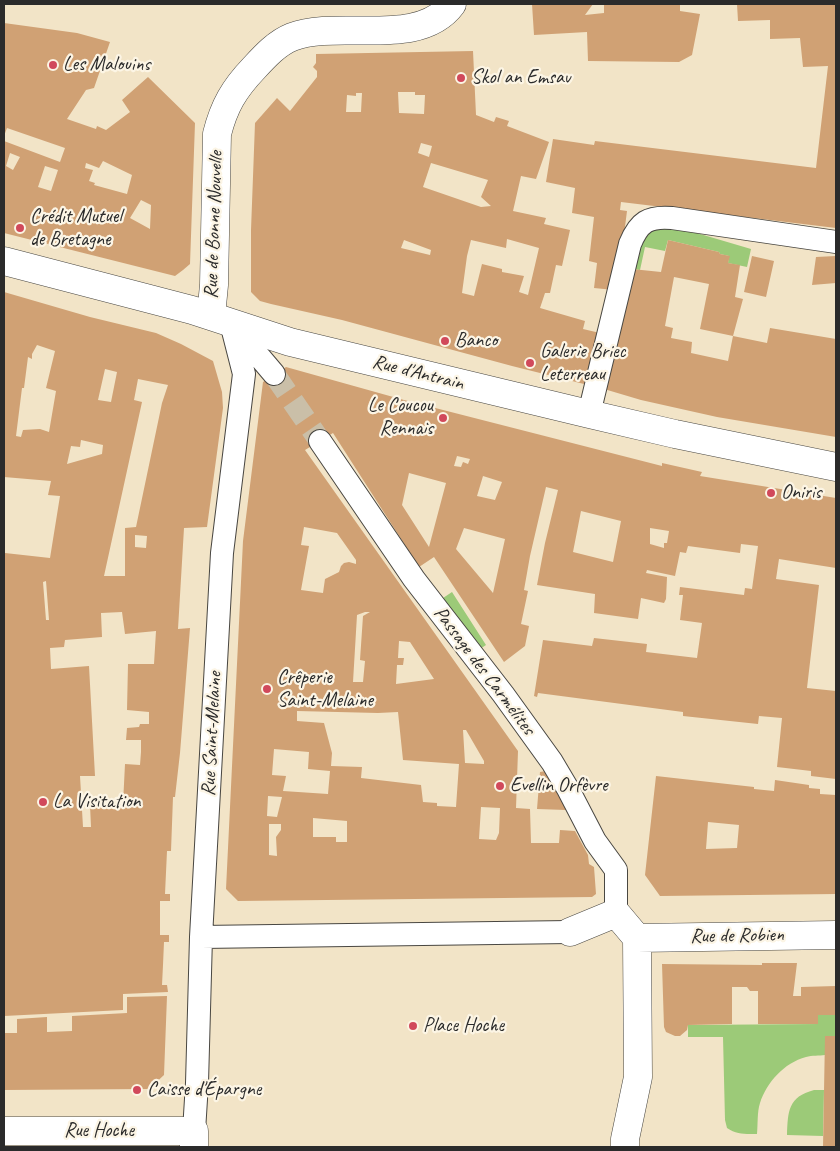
<!DOCTYPE html>
<html>
<head>
<meta charset="utf-8">
<style>
	body { margin:0 }
	#map { position:relative; width:840px; height:1151px; overflow:hidden; background:#f2e4c7; font-family:Caveat,sans-serif }
	canvas { display:block }
	.frame { position:absolute; inset:0; border:5px solid #2b2b2b; pointer-events:none }
</style>
</head>
<body>
<div id="map">
<canvas width="840" height="1151"></canvas>
<div class="frame"></div>
</div>
<script>
const c = document.querySelector('canvas').getContext('2d');
c.lineJoin = 'round';
function fill(path, color) {
  c.fillStyle = color;
  c.fill(path, 'evenodd');
}
function trace(path, color, width, dash) {
  c.strokeStyle = color;
  c.lineWidth = width;
  c.lineCap = dash ? 'butt' : 'round';
  c.setLineDash(dash || []);
  c.stroke(path);
}
function label(font, color, halo, rows, align = 'center') {
  c.font = font + ' Caveat,sans-serif';
  c.lineWidth = 4.5;
  c.setLineDash([]);
  c.textBaseline = 'middle';
  c.strokeStyle = halo;
  c.fillStyle = color;
  for (const [text, x, y, turn = 0] of rows) {
    c.save();
    c.translate(x, y);
    c.rotate((+turn || 0) * Math.PI / 180);
    c.textAlign = isNaN(turn) ? turn : align;
    if (halo) c.strokeText(text, 0, 0);
    c.fillText(text, 0, 0);
    c.restore();
  }
}
const green = new Path2D(`
	M673,226L751,249L747,267L728,263L729,256L720,254L719,252L668,240L665,251L645,247L640,270L632,269L643,237L651,231L661,227Z
	M452,592L486,645L480,649L443,598Z
	M818,1015H836V1036H825V1055C819,1056 812,1055 806,1057C784,1063 767,1082 760,1103C757,1112 758,1124 757,1134C746,1134 737,1135 727,1128L725,1120L723,1037H688V1025L818,1024Z
	M814,1090H824L823,1136L787,1135C788,1111 788,1097 814,1090Z`);
const building = new Path2D(`
	M532,4H593L585,15L604,13V4H680V11L700,14L692,55L679,62L588,61L587,32L534,35Z
	M737,4H836V228L621,202L620,210L627,211L621,258L614,290L594,288L597,263L589,261L594,217L572,213L575,188L546,182L553,139L594,145L595,141L816,168L828,66L803,67L800,38L770,39V20L738,21Z
	M4,23L77,33L110,42L94,88L86,90L67,119L96,129L97,126L106,130L130,112L122,100L148,77L195,123L190,264L183,270L175,276L4,233V141L60,162L65,148L7,128L4,136ZM10,153L20,157L13,170L6,166ZM103,161L132,175L127,194L94,185L95,183L89,181L93,170L85,168L86,163L99,168ZM45,166L58,170L51,191L38,187ZM141,200L151,205L150,229L130,218Z
	M473,51L476,115L494,122L496,117L509,121L507,126L549,142L536,179L521,176L513,211L546,218L544,224L570,230L562,266L556,265L550,293H545L540,308L585,321L583,329L600,333L632,269L661,272L668,240L719,252L720,254L730,256L728,263L740,265L735,297L743,299L733,336L700,329L709,284L674,277L665,326L673,328L671,338L692,342L691,353L728,361L733,336L767,343L770,328L836,339V437L717,417L641,400L604,389L512,366L342,320L271,304L260,301L251,292V230L255,123L277,98L290,111L317,77V71L313,67L316,63V54ZM398,92H415V95H425L424,114L399,113ZM356,93H362L361,112H346L347,95L356,96ZM421,143L432,146L429,157L418,153ZM431,163L488,180L481,197L491,206L481,207L423,187ZM507,239L539,248L528,295L519,292L524,276L502,272V269L482,264L474,296L462,293L467,256L471,240L506,248ZM404,240L431,250L430,255L401,248Z
	M752,256L774,261L766,297L744,292Z
	M836,256V283L812,285L816,257Z
	M4,292L90,317L156,333L181,344L213,361L222,392L223,408L207,527L184,528L178,629L190,628L180,753L175,797H173L171,851H167L165,894H170V901H160V935H169V942H164L163,965L162,985H167L168,992L123,994V1010L4,1016V565L5,553L50,558L60,496L48,495L51,481L4,477ZM37,345L55,351L46,388L56,391L49,432L40,429L23,430L21,437L16,436L22,388H24L28,357L32,359V354ZM105,369L117,372L111,402L98,400ZM138,379L168,385L162,403L136,527L125,528V576H104L142,402L134,400ZM81,440L103,445L102,454L67,464L71,446L80,447ZM135,535L147,536L146,548L135,547ZM46,581L49,620H46L43,582ZM122,612L125,634L156,631L154,664H128L127,710L149,712V724H140L139,727L127,728L126,740H141V752L140,765L125,764L123,804L90,805L91,827H83L80,776H95L89,666L51,669L50,648L64,647L65,640L102,637L101,613Z
	M286,367L404,400L662,466V463L702,472L700,476L836,498V568L779,559L776,579L819,585L807,688L836,691V779L811,776V771L777,767L782,718L759,716L758,724L683,716V712L538,693L537,697L534,696L543,640L592,646L594,638L647,644L646,652L697,658L702,623L680,620L683,595H679L680,587L744,595L745,588L752,589L758,546L741,544L740,553L688,546L686,553L680,552L675,576L647,570L646,573L667,577L666,599L664,603L641,598L638,619L594,613L595,594L537,585L545,543L558,490L546,487L530,556L524,590L528,591L521,624L529,626L525,646L504,662L434,557L419,567L333,433L305,450L518,751L516,808L530,809L531,843H559L560,830L575,831L588,855L589,864L594,867L596,894L592,897L238,901L226,889L243,541L263,382ZM457,456L470,459L468,464L463,462L461,467L454,466ZM409,473L446,483L429,547L402,505ZM483,476L502,482L495,500L477,496ZM581,511L621,521L613,562L573,552ZM304,527L337,533L356,560V564L349,562L344,563L341,566L339,572L325,579L323,593L301,590L309,546L301,545ZM464,528L505,539L493,593L456,549ZM650,528L669,531L667,543H664V548L650,544ZM365,612H370L363,616L360,660L365,661L363,682H353L357,615ZM399,641L410,642L434,679L396,684L397,665H403L404,658H398ZM297,711L378,713L398,712L403,760L459,764L456,807L437,806V803L423,802L421,785L361,778L362,767L331,766L332,753L324,723L297,721ZM463,730H466L484,761V764L465,763ZM274,749L309,752L308,769L330,771L328,794L283,791L286,776L272,775ZM268,796L282,797L277,817L267,816ZM481,807L500,808L499,833L496,840L479,839ZM313,818L347,821V842H336V837H313ZM269,824H281V830L276,837L277,856L269,855Z
	M546,771L560,793L566,810L537,809L540,772Z
	M656,776L754,787V789L774,791L775,780L809,785V788L820,789V794L836,795V894L660,896L645,875ZM708,822L739,825L737,848L706,849Z
	M762,963H797L793,996H801V987L836,986V1015H818V1024H758V991H750L747,987H732V1024L688,1025L687,1030L680,1036H675L666,1032L664,1027L662,964L762,965Z
	M167,996L164,1075L149,1089L4,1090V1033H17V1019L47,1017V1032L72,1031V1016L127,1013V997Z
	M825,1036H836V1147H823Z`);
const pedestrianTunnel = new Path2D(`
	M274,374L320,441`);
const pedestrian = new Path2D(`
	M235,328L274,374
	M589,414L630,244C639,222 648,216 672,218L836,242
	M320,441L414,579L503,694L552,762L568,789L595,841L616,870V913
	M201,937L570,932
	M194,1131L197,1083L201,937L222,553L244,374L231,323`);
const minor = new Path2D(`
	M4,261L192,310L290,342L589,414L675,434L836,467
	M211,316L214,285L217,134C224,106 234,89 254,68C265,56 277,43 292,37C339,19 419,49 452,4
	M570,932L616,913L637,938L638,1077L625,1139V1147
	M637,938L836,935
	M4,1131H194V1147`);
const markers = [
	[53,65,5,"#d1495b"],
	[461,78,5,"#d1495b"],
	[20,228,5,"#d1495b"],
	[445,341,5,"#d1495b"],
	[530,363,5,"#d1495b"],
	[443,418,5,"#d1495b"],
	[771,493,5,"#d1495b"],
	[267,689,5,"#d1495b"],
	[500,786,5,"#d1495b"],
	[43,802,5,"#d1495b"],
	[413,1026,5,"#d1495b"],
	[137,1090,5,"#d1495b"]
];
const poiNames = [
	["Les Malouins",63,65],
	["Skol an Emsav",471,78],
	["Crédit Mutuel",30,217],
	["de Bretagne",30,240],
	["Banco",455,341],
	["Galerie Briec",540,352],
	["Leterreau",540,375],
	["Le Coucou",433,406,"right"],
	["Rennais",433,429,"right"],
	["Oniris",781,493],
	["Crêperie",277,678],
	["Saint-Melaine",277,701],
	["Evellin Orfèvre",510,786],
	["La Visitation",53,802],
	["Place Hoche",423,1026],
	["Caisse d'Épargne",147,1090]
];
const streetNames = [
	["Rue de Bonne Nouvelle",214,225,-88],
	["Rue d'Antrain",418,373,14],
	["Passage des Carmélites",484,671,53],
	["Rue Saint-Melaine",212,734,-87],
	["Rue de Robien",737,936,-1],
	["Rue Hoche",99,1131]
];
fill(green, '#9cca78');
fill(building, '#d0a174');
trace(pedestrianTunnel, '#cabfa8', 22, [22, 11]);
trace(pedestrian, '#494742', 24);
trace(minor, '#494742', 29);
trace(pedestrian, '#fff', 22);
trace(minor, '#fff', 28);
for (const [x, y, r, color] of markers) {
  const dot = new Path2D();
  dot.arc(x, y, r, 0, 2 * Math.PI);
  c.fillStyle = color;
  c.fill(dot);
  trace(dot, '#fcf5e5', 2);
}
label('20px', '#2b2b2b', '#fcf5e5', poiNames, 'left');
label('20px', '#2b2b2b', '#fcf5e5', streetNames);
</script>
</body>
</html>
